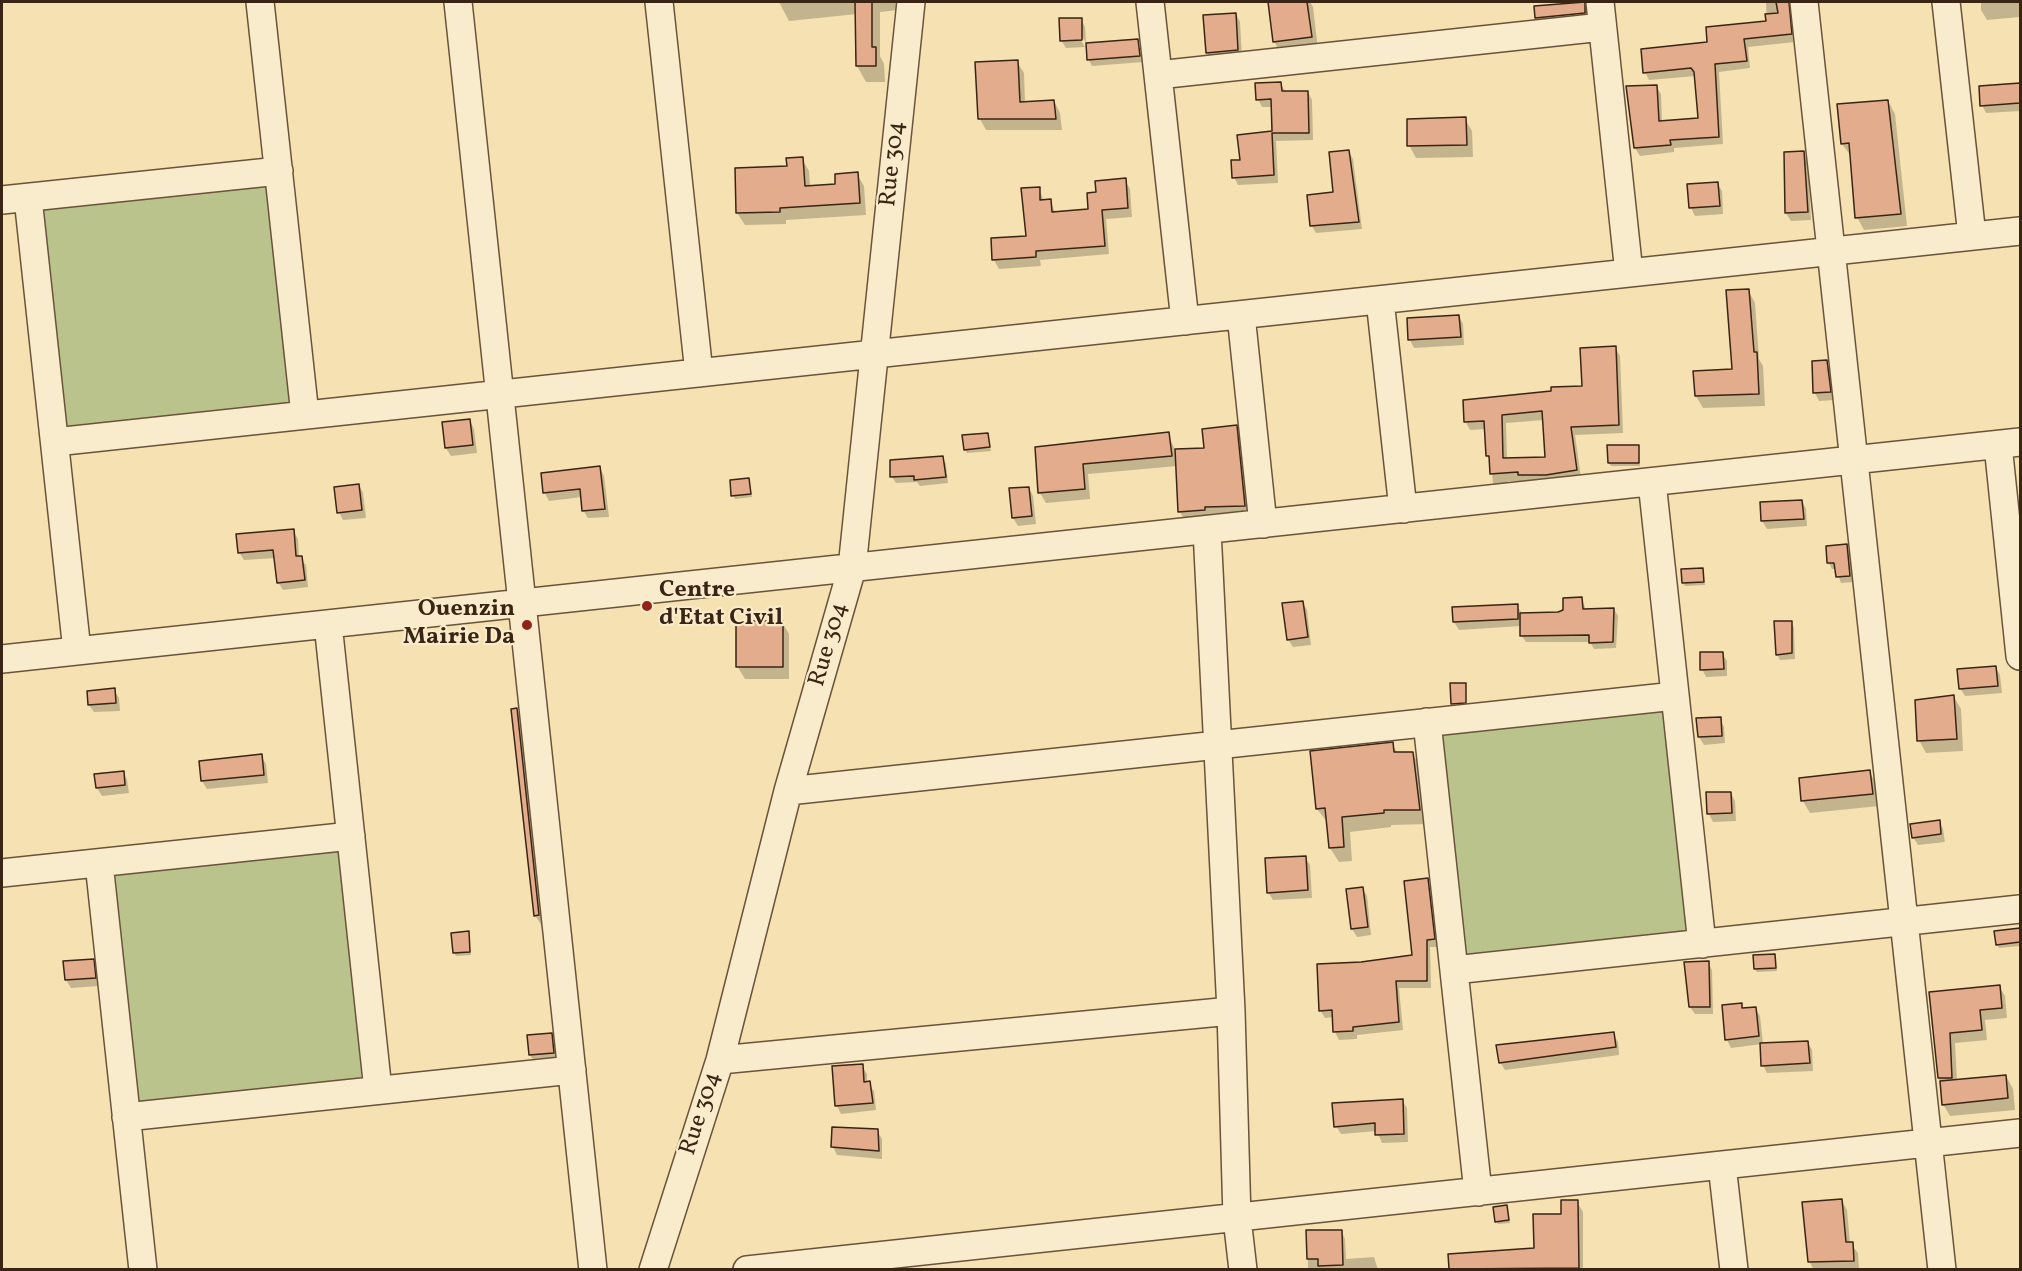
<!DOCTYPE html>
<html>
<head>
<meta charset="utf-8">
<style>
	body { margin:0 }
	#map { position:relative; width:2022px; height:1271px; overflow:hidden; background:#f5e1b1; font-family:Vollkorn,serif }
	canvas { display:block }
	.frame { position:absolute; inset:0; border:3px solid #3a2413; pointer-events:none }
</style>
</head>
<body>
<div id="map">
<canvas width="2022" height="1271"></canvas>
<div class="frame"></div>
</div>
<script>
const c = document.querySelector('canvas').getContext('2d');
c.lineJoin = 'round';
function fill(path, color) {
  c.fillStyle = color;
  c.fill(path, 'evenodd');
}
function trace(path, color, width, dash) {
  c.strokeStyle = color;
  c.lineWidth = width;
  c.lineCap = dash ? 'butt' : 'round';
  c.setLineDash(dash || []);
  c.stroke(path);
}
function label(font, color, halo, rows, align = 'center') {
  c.font = font + ' Vollkorn,serif';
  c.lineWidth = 4.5;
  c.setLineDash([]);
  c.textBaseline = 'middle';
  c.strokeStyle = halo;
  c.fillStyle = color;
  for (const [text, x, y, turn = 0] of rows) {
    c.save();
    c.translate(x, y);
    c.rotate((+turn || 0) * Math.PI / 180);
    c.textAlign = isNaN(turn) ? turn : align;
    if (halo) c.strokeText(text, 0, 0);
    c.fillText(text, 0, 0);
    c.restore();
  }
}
const green = new Path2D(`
	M270,180L294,413L66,436L43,203Z
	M1669,703L1692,936L1465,958L1441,725Z
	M342,849L365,1082L138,1105L114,872Z`);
const shadow = new Path2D(`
	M779,2H913L907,9L880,12V56L884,64L885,82H866L857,66V14L789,21Z
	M1270,2H1310L1313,7L1318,49L1281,54L1274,41Z
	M1766,2H1790L1793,6L1795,42L1748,47L1750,68L1719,72L1723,144L1674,148V152L1640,156L1635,148L1628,88L1656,86L1661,94L1662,122L1699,119L1696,76L1649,80L1645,72L1709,43L1767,22Z
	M1981,2H2020V17L1987,20L1981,10Z
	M1584,3L1588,11L1589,21L1541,26L1536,18L1535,8Z
	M1236,14L1240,22L1242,58L1212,60L1207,53Z
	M1081,19L1085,27L1086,43L1080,33L1077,34L1085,47L1066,48L1061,40Z
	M1137,41L1143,62L1092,66L1089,60Z
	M1017,62L1024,73L1025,103L1054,101L1060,113L1062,130H986L980,119Z
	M1280,83L1285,91L1308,92L1312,100L1313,140L1276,141L1278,183L1238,185L1234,177L1242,161L1239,136L1273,133V107H1262L1258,99Z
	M2020,85V111L1986,113L1982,105L1980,88Z
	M1888,101L1895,114L1907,226L1864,230L1857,217L1851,156L1842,144Z
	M1465,119L1472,131L1473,157L1416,158L1409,145Z
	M1348,151L1353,159L1362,229L1316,233L1312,226L1309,196L1335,194Z
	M1803,152L1808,160L1811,220L1791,221L1786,213Z
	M802,159L809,171L810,187L837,185L857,174L864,186L866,215L786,220V224L745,225L737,213Z
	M1125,180L1130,189L1132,217L1106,219L1109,254L1040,260L1041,266L999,269L994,260L1027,237L1039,189L1044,201H1050L1056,214L1090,211L1098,194Z
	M1717,183L1722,191L1723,214L1695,216L1691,208L1689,185Z
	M1748,290L1755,303L1759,359L1763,366L1765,406L1703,408L1696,396L1733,371Z
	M1459,316L1463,324L1464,345L1414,348L1410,340L1408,319Z
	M1615,347L1620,356L1623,433L1575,435L1581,478L1552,483L1508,481V490L1498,491L1493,483L1491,462L1487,455L1486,429L1470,430L1465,421L1553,392L1583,387ZM1544,420L1547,458L1507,460L1506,423Z
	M1826,362L1831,370L1834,400L1819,401L1815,393Z
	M470,421L474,429L477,453L451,456L446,448Z
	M1236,427L1240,434L1248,512L1208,514V517L1184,519L1180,512L1177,466L1088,474L1090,499L1046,503L1040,493L1036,449L1168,434L1175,450L1206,449Z
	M987,434L991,451L967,453L965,449Z
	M1638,446L1640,466H1611L1609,463Z
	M942,457L946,464L948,483L920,486L917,482L896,483L892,477Z
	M600,468L604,476L609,517L588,518L583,510L582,497L549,501L545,493L542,474Z
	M748,480L752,497L735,499L733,495Z
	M359,485L363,493L366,518L343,520L339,512Z
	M1029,488L1033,496L1036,524L1018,526L1013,518Z
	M1802,501L1806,509L1807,526L1767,529L1762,521Z
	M293,531L298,539L299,558L306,565L308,587L283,590L278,582L276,558L244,560L239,552Z
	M1846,546L1850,552L1853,582L1841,583L1836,569H1832L1829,563Z
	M1702,569L1705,585L1685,586L1683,583Z
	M1582,599L1586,610L1614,609L1618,616L1616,648L1594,649L1590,642H1526L1521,635V626L1459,630L1454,622L1517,605L1522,614H1558Z
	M1302,602L1307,610L1311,645L1293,647L1288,639Z
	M782,622L789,634V679H745L737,666Z
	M1791,622L1794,628L1795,659L1780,660L1777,654Z
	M1722,653L1727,661V676L1706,677L1702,669Z
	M1996,668L2000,675L2002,693L1965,696L1960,688Z
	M114,690L119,698L120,711L94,712L89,705Z
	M1954,697L1961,709L1963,751L1926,753L1919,740Z
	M517,710L524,722L546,928H543L535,915Z
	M1720,719L1724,727L1725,743L1704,745L1699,737Z
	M1392,744L1398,754L1412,753L1421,768L1428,824L1391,825V827L1350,832L1352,861L1339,862L1330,848L1328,823L1317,809Z
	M261,756L266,764L268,783L207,789L202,781Z
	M123,772L127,780L129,793L102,796L97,788Z
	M1869,772L1877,784L1879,806L1810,813L1803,801L1800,779Z
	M1731,793L1735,801L1736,821L1713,822L1709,814Z
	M1939,821L1943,829L1945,842L1918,845L1913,837Z
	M1305,857L1310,865L1312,898L1273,900L1268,892Z
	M1427,880L1432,888L1438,947H1430L1431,988H1399L1403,1030L1357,1035V1039L1339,1040L1335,1032L1334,1017L1325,1018L1320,1010L1361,964L1414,957Z
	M1362,888L1367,896L1371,935L1357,937L1352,929Z
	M2019,930L2020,946L1999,948L1997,944Z
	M468,933L471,955L456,956L454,953Z
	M1774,955L1777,971L1757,972L1755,969Z
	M93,961L97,969L99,986L71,988L66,980L65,963Z
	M1708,963L1712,970L1713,1014H1695L1690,1007V988Z
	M1999,986L2005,996L2007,1018L1985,1020L1987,1040L1955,1043L1957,1081L2006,1076L2013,1089L2015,1110L1950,1116L1943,1104L1939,1078L1931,993Z
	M1741,1004L1744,1010L1755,1008L1760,1016L1763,1044L1808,1042L1812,1050L1813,1071L1767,1073L1763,1065L1762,1044L1731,1048L1727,1040Z
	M551,1034L556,1042L558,1061L535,1063L530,1055L529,1036Z
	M1613,1034L1618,1042L1619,1055L1505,1070L1500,1062Z
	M862,1066L867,1074V1083L874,1091L876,1110L841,1114L837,1106Z
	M1402,1100L1407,1108L1408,1142L1382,1143L1377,1131L1341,1134L1336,1126Z
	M877,1131L882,1139V1159L837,1155L833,1147Z
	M1841,1200L1847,1210L1850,1243L1858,1253L1859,1270H1814L1809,1261Z
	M1577,1202L1583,1212V1270H1451L1450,1256L1535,1250Z
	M1507,1207L1510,1223L1498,1224L1496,1221Z
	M1341,1231L1345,1239L1346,1259L1374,1257L1378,1270H1308V1232Z`);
const building = new Path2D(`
	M855,2H872V47H876V66H856Z
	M1268,2H1307L1312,37L1273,42Z
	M1585,2V13L1535,18L1534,6Z
	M1776,2H1789L1792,34L1744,39L1747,61L1715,64L1719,137L1670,140L1671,145L1634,148L1626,86L1657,85L1659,121L1698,118L1694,72L1691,68L1643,73L1641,49L1707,42L1706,27L1766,21L1765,14L1778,13Z
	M1236,13L1238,50L1206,53L1203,15Z
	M1059,18H1082V40L1060,41Z
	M1138,39L1140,56L1087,60L1086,43Z
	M1018,60L1020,102L1054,100L1056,119H978L975,62Z
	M1281,82L1282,91H1308L1309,133H1272L1274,175L1232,178L1231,160H1240L1237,135L1272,131L1271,99L1256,100L1255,83Z
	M2020,83V103L1980,106L1979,86Z
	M1888,100L1901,214L1855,218L1849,143L1841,144L1837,104Z
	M1466,117L1467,145L1407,146V119Z
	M1349,150L1359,222L1310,226L1307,195L1333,192L1329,152Z
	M1804,151L1808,212L1785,213L1784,152Z
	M803,157L805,186L835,184V174L858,172L860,203L780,208V212L736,213L735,168L787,166L786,158Z
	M1126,178L1128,208L1102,210L1105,246L1036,251V257L992,260L991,238L1026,236L1021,188L1040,187V200L1051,199L1052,212L1088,209L1087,193L1096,192L1095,181Z
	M1718,182L1720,206L1689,208L1687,184Z
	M1749,289L1754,352H1757L1759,394L1695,396L1693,371L1732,369L1726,290Z
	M1459,315L1461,337L1408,340L1407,318Z
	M1616,346L1619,425L1571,427L1577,470L1546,475H1518V472L1490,474L1489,456H1486L1484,421L1464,422L1463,400L1551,391V387L1582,386L1580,348ZM1542,411L1545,457L1503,458L1502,415Z
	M1827,360L1831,392L1813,393L1812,361Z
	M470,419L473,445L445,448L442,422Z
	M1237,425L1245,506L1205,507V510L1178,512L1175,449L1204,448L1202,429Z
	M1169,432L1172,456L1083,464L1085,489L1038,493L1035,447Z
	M988,433L990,447L964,450L962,435Z
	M1607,445H1639V463H1608Z
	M943,456L946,477L914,480V476L890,477V460Z
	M600,466L605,509L582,511L580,489L543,493L541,473Z
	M749,478L751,494L731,496L730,480Z
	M359,484L362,510L337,513L334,487Z
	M1029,487L1032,516L1012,518L1009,488Z
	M1802,500L1804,519L1761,521L1760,502Z
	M294,529L296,556H302L305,580L277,583L273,550L238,553L236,534Z
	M1847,544L1850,576L1836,577L1834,563H1827L1826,546Z
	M1703,568L1704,582L1682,583L1681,569Z
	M1582,597L1583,609L1614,608L1613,642L1589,643V635L1520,636V613L1558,612L1563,610V598Z
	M1303,601L1308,637L1287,640L1282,603Z
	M1518,604V619L1453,622L1452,607Z
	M736,621H783V667H736Z
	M1774,621H1792V653L1776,655Z
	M1700,652H1723L1724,669L1700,670Z
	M1996,666L1998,686L1959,689L1957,669Z
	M1450,683H1466V703L1451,704Z
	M115,688L116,703L88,705L87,691Z
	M1954,695L1957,739L1917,741L1915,700Z
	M517,708L539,915L534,916L511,709Z
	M1721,717L1722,736L1698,737L1696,718Z
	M1393,742L1394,752H1413L1420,810H1384V813L1342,817L1344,847L1329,848L1325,808L1316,809L1310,751Z
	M262,754L264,775L201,781L199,761Z
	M1870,770L1873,794L1801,801L1799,778Z
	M124,771L125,785L96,788L94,774Z
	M1706,792H1731L1732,813L1707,814Z
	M1940,820L1941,834L1912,838L1910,824Z
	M1306,856L1308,890L1267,893L1265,858Z
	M1428,878L1435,939L1427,940V981H1396L1399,1022L1353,1027V1031L1333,1032L1332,1010L1319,1011L1317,964L1361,962L1412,955L1404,881Z
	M1363,887L1368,927L1351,929L1346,889Z
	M2020,928V942L1996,945L1994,931Z
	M469,931L470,952L453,953L451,933Z
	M1775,954L1776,968L1754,969L1753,955Z
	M94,959L96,978L65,980L63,961Z
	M1709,961L1710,1007H1689L1684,962Z
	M2000,985L2002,1008L1980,1010L1982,1030L1950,1033L1952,1078H1938L1929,992Z
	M1742,1003V1008L1756,1007L1759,1036L1725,1040L1722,1005Z
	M1614,1032L1616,1047L1499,1063L1496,1045Z
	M552,1033L554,1053L529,1055L527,1035Z
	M1808,1041L1810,1063L1761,1066L1760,1043Z
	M863,1064L864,1082L870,1081L873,1103L835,1106L832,1066Z
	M2006,1075L2008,1098L1942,1105L1940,1081Z
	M1403,1099L1404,1134L1375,1135V1123L1334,1127L1332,1103Z
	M832,1127L878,1129L879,1151L831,1147Z
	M1842,1199L1846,1242H1853L1854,1261L1808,1262L1802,1202Z
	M1561,1200H1578L1579,1268L1449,1269L1448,1254L1534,1248L1533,1214H1561Z
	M1507,1205L1509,1220L1495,1222L1493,1207Z
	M1306,1230H1342L1343,1265L1318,1266V1259H1307Z`);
const minor = new Path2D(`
	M260,2L305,415
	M458,2L593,1270
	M659,2L699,373
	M1150,2L1185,321
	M1600,2L1629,273
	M1804,2L1942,1270
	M1946,2L1972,236
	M1158,75L1602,27
	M28,198L77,651
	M2,200L279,171
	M1380,300L1403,509
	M1241,315L1263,524
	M55,442L2020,231
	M1998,445L2020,656
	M1652,482L1702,944
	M1207,530L1231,1011L1237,1218L1243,1270
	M328,624L378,1090
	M2,659L2020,442
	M1427,722L1478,1192
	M788,791L1675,696
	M99,863L143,1270
	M2,873L351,836
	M1454,970L2020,909
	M720,1060L1231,1011
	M126,1117L572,1070
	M1722,1165L1734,1270
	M653,1270L720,1060L788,791L852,568L911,2
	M747,1270L2020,1133`);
const markers = [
	[647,606,6,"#8f2418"],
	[527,625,6,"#8f2418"]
];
const streetNames = [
	["Rue 304",894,164,-84],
	["Rue 304",830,645,-74],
	["Rue 304",702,1114,-72]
];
const poiNames = [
	["Centre",659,592],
	["d'Etat Civil",659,620],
	["Ouenzin",515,611,"right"],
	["Mairie Da",515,639,"right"]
];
fill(green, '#bbc38c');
fill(shadow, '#0003');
fill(building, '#e2ac8d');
trace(building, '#3a2413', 1.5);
trace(minor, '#69533a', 30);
trace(minor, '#f8eccc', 27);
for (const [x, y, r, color] of markers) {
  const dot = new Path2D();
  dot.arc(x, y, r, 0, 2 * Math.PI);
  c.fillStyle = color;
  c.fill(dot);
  trace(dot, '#f8eccc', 2);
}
label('24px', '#3a2413', '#f8eccc', streetNames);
label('bold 24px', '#3a2413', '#f8eccc', poiNames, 'left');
</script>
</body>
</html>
